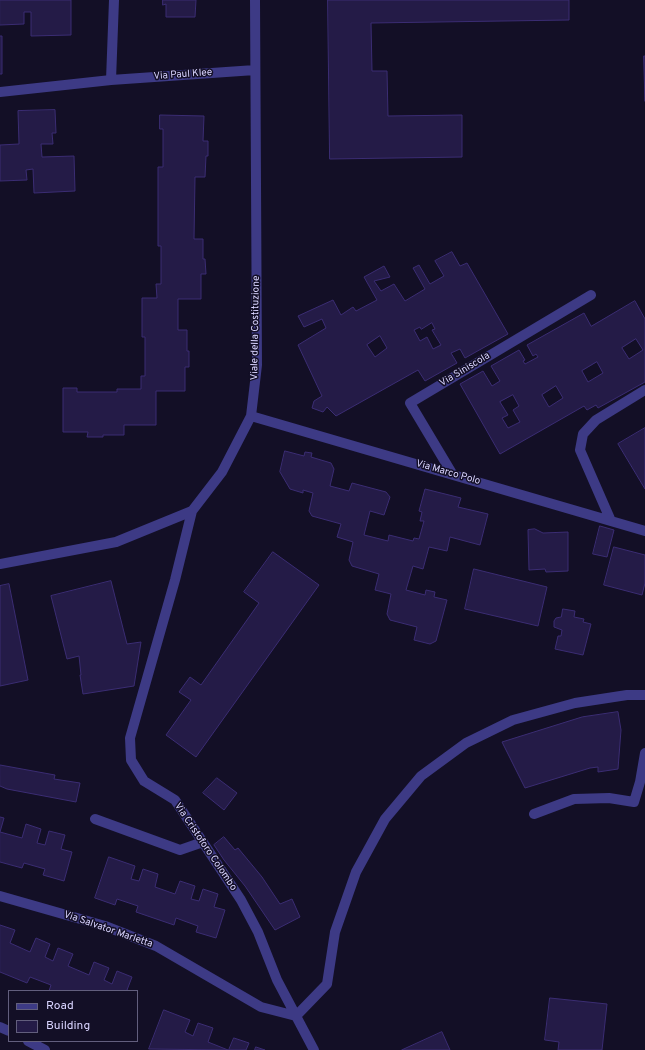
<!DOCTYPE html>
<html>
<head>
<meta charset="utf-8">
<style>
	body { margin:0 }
	#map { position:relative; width:645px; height:1050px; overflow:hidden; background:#130f26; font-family:Overpass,sans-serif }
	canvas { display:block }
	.legend { position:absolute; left:8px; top:990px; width:130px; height:52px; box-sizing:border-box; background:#130f26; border:1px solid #625e7d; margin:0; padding:5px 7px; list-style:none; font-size:12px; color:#d9d4ff }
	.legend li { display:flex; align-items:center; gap:8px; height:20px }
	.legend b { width:20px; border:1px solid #625e7d }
</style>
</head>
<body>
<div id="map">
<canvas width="645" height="1050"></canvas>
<ul class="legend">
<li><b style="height:5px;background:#3d3a85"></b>Road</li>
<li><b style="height:11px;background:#241b47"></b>Building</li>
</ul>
</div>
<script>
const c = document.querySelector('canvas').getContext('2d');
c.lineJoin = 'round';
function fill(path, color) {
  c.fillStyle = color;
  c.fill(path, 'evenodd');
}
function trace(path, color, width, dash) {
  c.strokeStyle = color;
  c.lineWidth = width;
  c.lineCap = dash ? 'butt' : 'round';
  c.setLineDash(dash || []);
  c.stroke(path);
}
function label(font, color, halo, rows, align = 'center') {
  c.font = font + ' Overpass,sans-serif';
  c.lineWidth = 3;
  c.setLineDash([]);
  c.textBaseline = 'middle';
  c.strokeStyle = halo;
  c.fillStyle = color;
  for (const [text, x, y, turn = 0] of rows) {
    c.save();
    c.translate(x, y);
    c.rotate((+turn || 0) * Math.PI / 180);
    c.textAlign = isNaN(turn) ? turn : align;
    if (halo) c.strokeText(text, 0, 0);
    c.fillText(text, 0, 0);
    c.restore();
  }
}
const building = new Path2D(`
	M0,0H71V35L31,36V12H24V24L0,25Z
	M163,0H196L195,17H166V4L163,5Z
	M328,0H569V20L371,23L372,71H387L388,116L462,115V157L330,159Z
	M0,36H2V74H0Z
	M644,56H645V101Z
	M55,110L56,133H52L53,144H41L42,157L74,156L75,191L34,193L33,169L26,170L27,180L0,181V145L19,144L18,111Z
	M160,115L204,116L203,141H208V156H206L205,177H195L194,239H203V259H205L206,274H201V299H178V330H187V351H189V367H185V391H156V425H124V435H103V437H87L88,432H63V388H77V392H117V389H141V376H145V337H142V298H157L156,284H161V246H158V167H163V129H160Z
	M452,252L460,266L467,263L508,334L465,358L460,349L451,353L457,363L425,381L418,370L336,416L327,407L323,412L312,408L314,401L322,396L298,345L326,328L322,319L304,327L298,316L333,300L341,315L353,307L356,311L377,300L364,277L384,266L390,277L374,281L381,291L394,284L405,301L425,289L413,268L419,265L430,284L444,276L435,261ZM432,323L435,329L432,330L441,345L433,349L427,337L420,341L414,330L420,327L421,329ZM380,336L387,348L375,357L367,345Z
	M635,301L645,319V382L598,408L596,405L587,410L584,406L500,454L460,384L483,371L492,386L500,381L491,366L519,350L525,360L523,361L525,364L538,357L536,354L533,356L527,345L584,313L591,326ZM636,339L643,350L629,359L622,348ZM597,362L603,373L588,382L582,371ZM556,386L563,398L549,407L542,395ZM513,395L519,406L513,410L520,422L508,428L502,418L508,415L500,402Z
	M645,428V489L618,444Z
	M285,451L304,456L305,452L312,453L311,457L331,463L334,469L330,486L349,491L352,483L386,492L390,497L384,515L370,511L364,535L388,541L389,535L413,541L414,538L419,539L424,521H420L422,512L419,511L425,489L461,498L458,507L488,514L480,545L450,537L447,551L429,547L423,569L413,566L406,590L425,595L426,590L435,592L434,597L447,600L436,641L430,644L414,640L417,627L390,620L387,614L391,594L375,590L379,574L352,566L349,560L353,542L337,537L341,524L312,516L309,511L313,493L303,490V493L290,489L280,472Z
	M600,526L614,530L607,557L593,554Z
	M535,529L543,533L568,532V571L546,572L545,569L529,570L528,530Z
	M614,547L645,555V583L642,595L604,585Z
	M273,552L319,585L196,757L166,735L191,700L179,692L190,677L201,685L259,603L244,592Z
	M474,569L547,587L538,626L465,609Z
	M111,581L127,644L141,642L134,686L83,694L80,675H81L79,656L67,659L51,596Z
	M9,584L28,680L0,686V586Z
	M563,609L575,611L574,617L584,619L583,622L591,624L583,655L555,649L558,636H561L562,630L554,627V621L556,618L561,617Z
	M618,712L621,730L618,769L598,772V767L590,768L525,788L502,742L582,717Z
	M0,765L55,775L54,779L80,783L76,802L7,789L0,786Z
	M217,778L237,793L224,810L203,793Z
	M0,817L4,818L0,832L22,838L26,824L41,829L37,843L45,845L49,831L65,835L61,849L72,852L64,881L43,875L45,869L24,863L22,868L0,862Z
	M224,837L235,850L238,848L262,877L280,904L292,899L300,917L275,930L245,886L224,860L214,845Z
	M109,857L135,866L131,879L139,881L143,869L158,874L155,887L175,894L180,881L195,886L191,899L199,901L203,889L218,894L214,907L225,910L216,938L196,932L198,926L176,918L174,925L136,912L138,906L117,899L115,905L95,898Z
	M0,925L15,930L10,943L30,952L36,938L50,944L45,957L53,961L58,948L73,954L68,966L89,975L94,962L109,968L104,980L112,984L117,971L132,977L127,990L130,991H49L51,985L30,977L27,983L0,972Z
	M550,998L607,1004L602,1050H558L559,1042L545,1040Z
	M164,1010L190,1020L185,1032L193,1036L198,1023L213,1028L208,1042L228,1050L149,1049Z
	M442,1032L450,1050H402Z
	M234,1038L249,1043L246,1050H229Z
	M256,1047L265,1050H255Z`);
const minor = new Path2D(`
	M111,80L114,0
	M0,92L111,80L255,70
	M251,416L645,531
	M453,475L410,403L591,295
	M192,511L175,580L130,738L131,760L144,781L175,800L241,900L258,932L277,980L314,1050
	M611,521L580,450L583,434L596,420L645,390
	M0,564L116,542L192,511L222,472L251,416L257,365L255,0
	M534,814L574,799L609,798L634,802L640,782L645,753
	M95,819L180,850L203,842
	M0,896L105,926L156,946L261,1007L296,1016L327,984L335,932L356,872L385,819L421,776L466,743L513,720L575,703L627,695H645
	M0,1027L9,1031
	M28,1041L45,1050`);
const streetNames = [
	["Via Paul Klee",183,75,-4],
	["Viale della Costituzione",256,328,-89],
	["Via Siniscola",465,370,-31],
	["Via Marco Polo",448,473,16],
	["Via Cristoforo Colombo",205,847,56],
	["Via Salvator Marletta",108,930,19]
];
fill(building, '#241b47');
trace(building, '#3b2d73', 1);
trace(minor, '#3d3a85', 10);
label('10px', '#d9d4ff', '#130f26', streetNames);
</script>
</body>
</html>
